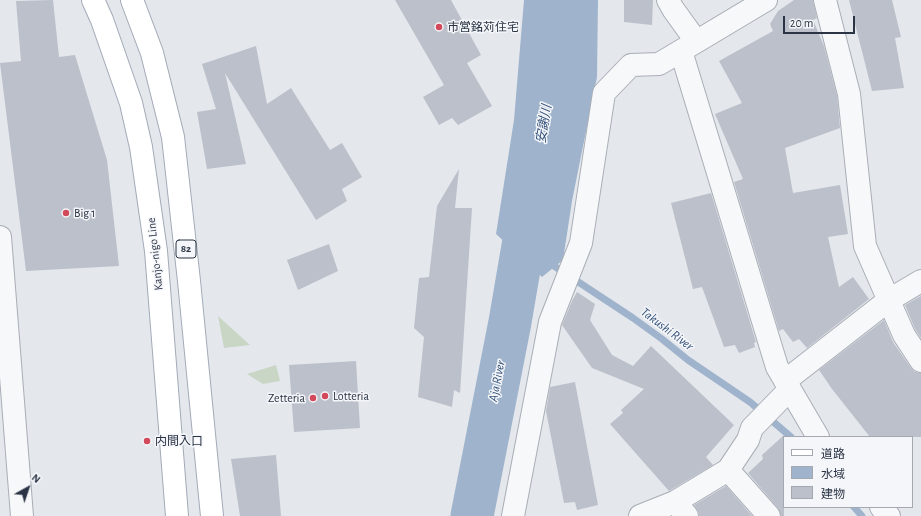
<!DOCTYPE html>
<html>
<head>
<meta charset="utf-8">
<style>
	body { margin:0 }
	#map { position:relative; width:921px; height:516px; overflow:hidden; background:#e4e7ec; font-family:"Alegreya Sans","Noto Sans JP",sans-serif }
	canvas { display:block }
	.legend { position:absolute; left:783px; top:436px; width:130px; height:72px; box-sizing:border-box; background:#f4f6f9; border:1px solid #a4a8b1; margin:0; padding:5px 7px; list-style:none; font-size:12px; color:#2b3445 }
	.legend li { display:flex; align-items:center; gap:8px; height:20px }
	.legend b { width:20px; border:1px solid #a4a8b1 }
	.north { position:absolute; left:8px; top:468px; width:40px; height:40px; -webkit-text-stroke:3px #f4f6f9; paint-order:stroke; rotate:40deg; font-size:11px; font-weight:700; line-height:16px; text-align:center; color:#2b3445 }
	.north::after { content:''; display:block; margin:auto; width:14px; height:18px; background:#2b3445; clip-path:polygon(50% 0,100% 100%,50% 72%,0 100%) }
	.scale { position:absolute; left:783px; top:16px; width:72px; height:18px; box-sizing:border-box; border:2px solid #2b3445; border-top:0; padding-left:5px; font-size:12px; line-height:14px; white-space:nowrap; color:#2b3445; -webkit-text-stroke:3px #f4f6f9; paint-order:stroke }
</style>
</head>
<body>
<div id="map">
<canvas width="921" height="516"></canvas>
<ul class="legend">
<li><b style="height:5px;background:#fff"></b>道路</li>
<li><b style="height:11px;background:#9fb4cc"></b>水域</li>
<li><b style="height:11px;background:#bbc0ca"></b>建物</li>
</ul>
<div class="north">N</div>
<div class="scale">20 m</div>
</div>
<script>
const c = document.querySelector('canvas').getContext('2d');
c.lineJoin = 'round';
function fill(path, color) {
  c.fillStyle = color;
  c.fill(path, 'evenodd');
}
function trace(path, color, width, dash) {
  c.strokeStyle = color;
  c.lineWidth = width;
  c.lineCap = dash ? 'butt' : 'round';
  c.setLineDash(dash || []);
  c.stroke(path);
}
function label(font, color, halo, rows, align = 'center') {
  c.font = font + ' "Alegreya Sans","Noto Sans JP",sans-serif';
  c.lineWidth = 3;
  c.setLineDash([]);
  c.textBaseline = 'middle';
  c.strokeStyle = halo;
  c.fillStyle = color;
  for (const [text, x, y, turn = 0] of rows) {
    c.save();
    c.translate(x, y);
    c.rotate((+turn || 0) * Math.PI / 180);
    c.textAlign = isNaN(turn) ? turn : align;
    if (halo) c.strokeText(text, 0, 0);
    c.fillText(text, 0, 0);
    c.restore();
  }
}
const green = new Path2D(`
	M218,316L250,345L224,348Z
	M276,365L280,381L263,384L247,374Z`);
const water = new Path2D(`
	M524,0H598L597,77L572,201L563,260L542,277L496,234L514,120Z`);
const stream = new Path2D(`
	M548,262L633,318L662,339L688,360L750,402L791,437
	M854,507L862,516`);
const river = new Path2D(`
	M472,516L510,322L531,199`);
const building = new Path2D(`
	M53,0L59,57L75,55L107,160L119,266L26,271L0,63L21,61L16,1Z
	M395,0H451L481,55L467,63L492,106L458,125L452,118L439,125L423,97L444,85Z
	M624,0H653L652,25L624,22Z
	M794,0H813L817,18L813,20L824,46L837,96L840,128L785,148L793,193L840,185L848,234L828,237L839,287L853,277L869,299L807,348L799,339L793,342L783,329L779,331L734,182L743,179L715,114L742,103L719,61L773,31L770,24L778,11Z
	M849,0H892L901,37L895,38L904,88L872,91Z
	M256,46L267,104L291,88L330,150L342,143L362,177L342,189L347,201L316,220L225,73L246,164L207,169L197,112L216,109L202,64Z
	M459,169L455,208H472L460,393L454,390L452,407L418,397L424,337L414,328L419,278L429,277L437,206Z
	M711,193L756,342L754,343L755,347L739,353L735,345L724,347L702,287L693,289L671,203Z
	M329,244L338,271L298,290L287,260Z
	M577,292L595,304L590,320L612,355L633,366L651,346L734,425L706,457L713,465L669,491L610,424L623,413L621,410L644,389L592,368L562,325L572,301Z
	M921,296V338L915,329L905,305Z
	M884,320L893,342L911,368L915,372L921,373V437H870L832,389L819,370Z
	M356,361L360,428L294,432L289,365Z
	M575,382L598,505L577,510L575,502L564,503L546,411L550,387Z
	M784,435V516H781L778,508L748,473L763,459L762,455Z
	M276,455L281,516H240L231,459Z
	M726,486L752,516H699V513L694,505Z`);
const minor = new Path2D(`
	M668,0L673,9L696,41
	M825,0L849,94L865,246L904,335L921,361
	M681,51L777,367L818,437
	M0,237L22,516
	M785,381L889,300L921,281
	M675,502L687,516
	M881,507L889,516
	M513,516L550,322L581,243L604,93L631,65L659,64L766,0
	M640,516L675,502L728,470
	M769,516L728,470L748,440L752,428L790,389`);
const major = new Path2D(`
	M93,0L102,20L131,103L141,147L156,251L177,516
	M132,0L152,53L173,137L189,281L212,516`);
const markers = [
	[439,27,4,"#d1495b"],
	[66,213,4,"#d1495b"],
	[325,396,4,"#d1495b"],
	[313,398,4,"#d1495b"],
	[147,441,4,"#d1495b"]
];
const shields = [
	[186,249,20]
];
const shieldNames = [
	["82",186,249]
];
const poiNames = [
	["市営銘苅住宅",447,27],
	["Big 1",74,213],
	["Lotteria",333,396],
	["Zetteria",305,398,"right"],
	["内間入口",155,441]
];
const streetNames = [
	["Kanjo-nigo Line",155,254,-96]
];
const waterNames = [
	["安謝川",544,124,-81],
	["Takushi River",667,329,37],
	["Aja River",497,381,-79]
];
fill(green, '#c9d6c5');
fill(water, '#9fb4cc');
trace(stream, '#9fb4cc', 7);
trace(river, '#9fb4cc', 43);
fill(building, '#bbc0ca');
trace(minor, '#a9aeb7', 24);
trace(major, '#a3abb8', 24);
trace(minor, '#f7f8fa', 22);
trace(major, '#fff', 22);
for (const [x, y, r, color] of markers) {
  const dot = new Path2D();
  dot.arc(x, y, r, 0, 2 * Math.PI);
  c.fillStyle = color;
  c.fill(dot);
  trace(dot, '#f4f6f9', 1.5);
}
for (const [x, y, w] of shields) {
  const box = new Path2D();
  box.roundRect(x - w / 2, y - 9, w, 18, 3);
  c.fillStyle = '#f4f6f9';
  c.fill(box);
  trace(box, '#2b3445', 1);
}
label('bold 11px', '#2b3445', null, shieldNames);
label('12px', '#2b3445', '#f4f6f9', poiNames, 'left');
label('12px', '#2b3445', '#f4f6f9', streetNames);
label('italic 13px', '#34527a', '#f4f6f9', waterNames);
</script>
</body>
</html>
